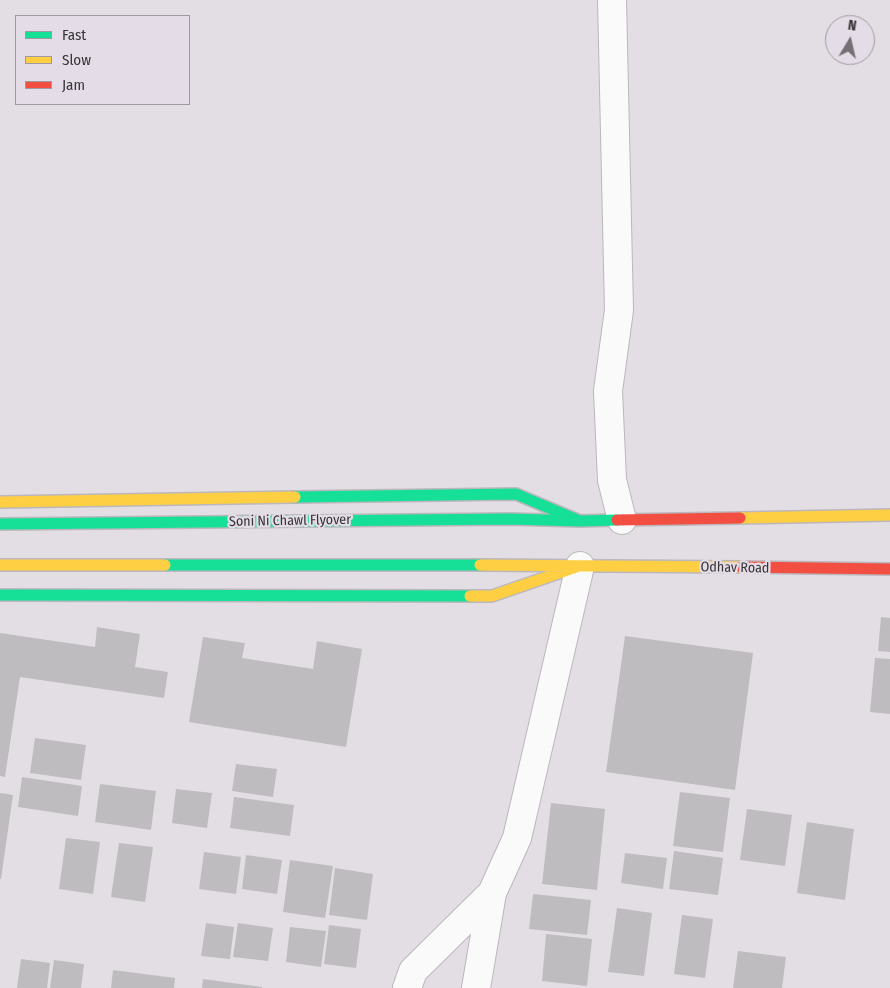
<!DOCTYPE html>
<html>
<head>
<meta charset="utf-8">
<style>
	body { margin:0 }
	#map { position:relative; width:890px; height:988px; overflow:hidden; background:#e3dee4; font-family:"Fira Sans Condensed",sans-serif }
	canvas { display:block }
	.legend { position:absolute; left:15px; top:15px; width:175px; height:90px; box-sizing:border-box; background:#e4dce6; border:1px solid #9f99a1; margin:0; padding:6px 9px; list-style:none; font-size:15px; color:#383539 }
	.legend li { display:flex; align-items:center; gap:10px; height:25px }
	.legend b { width:25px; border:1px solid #9f99a1 }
	.north { position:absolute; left:825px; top:15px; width:50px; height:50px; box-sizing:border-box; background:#e4dce6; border:1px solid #9f99a1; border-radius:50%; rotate:9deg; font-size:14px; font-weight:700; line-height:20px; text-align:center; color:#383539 }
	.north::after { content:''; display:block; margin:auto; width:18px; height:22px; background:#747075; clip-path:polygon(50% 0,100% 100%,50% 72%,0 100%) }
</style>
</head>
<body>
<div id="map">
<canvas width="890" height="988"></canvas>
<ul class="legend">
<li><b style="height:6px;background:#16e098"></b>Fast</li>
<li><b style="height:6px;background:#ffcf43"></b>Slow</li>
<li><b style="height:6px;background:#f24e42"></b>Jam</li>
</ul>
<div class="north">N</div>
</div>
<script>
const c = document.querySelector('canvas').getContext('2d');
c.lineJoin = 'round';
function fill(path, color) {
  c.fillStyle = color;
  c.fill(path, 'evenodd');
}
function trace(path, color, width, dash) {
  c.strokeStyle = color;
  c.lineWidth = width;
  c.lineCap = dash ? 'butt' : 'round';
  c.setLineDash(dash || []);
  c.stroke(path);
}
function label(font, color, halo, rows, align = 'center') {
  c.font = font + ' "Fira Sans Condensed",sans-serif';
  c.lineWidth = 4.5;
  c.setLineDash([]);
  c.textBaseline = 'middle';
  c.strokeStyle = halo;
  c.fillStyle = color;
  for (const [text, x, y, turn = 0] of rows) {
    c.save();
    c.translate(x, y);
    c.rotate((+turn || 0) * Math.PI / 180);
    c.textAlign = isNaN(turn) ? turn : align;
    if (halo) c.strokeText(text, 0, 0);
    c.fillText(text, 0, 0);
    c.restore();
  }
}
const building = new Path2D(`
	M881,617L890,618V652L878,651Z
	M97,627L140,634L135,667L168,672L164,698L20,677L5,777L0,776V633L95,647Z
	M625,636L753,653L735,790L606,772Z
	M203,637L245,643L242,658L313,669L317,641L362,649L346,747L189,722Z
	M875,658L890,659V714L870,712Z
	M35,738L86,745L81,780L30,773Z
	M236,764L277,769L273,797L232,791Z
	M22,777L82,786L78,816L18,807Z
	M100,784L156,791L151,830L95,822Z
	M176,789L212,793L207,828L172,823Z
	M680,792L730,798L723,852L673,846Z
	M0,793L13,795L1,879H0Z
	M234,797L294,805L290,836L230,828Z
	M551,803L605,809L597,890L542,884Z
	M747,809L792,815L785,866L740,860Z
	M807,822L854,829L845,900L797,893Z
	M66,838L100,842L93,894L59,889Z
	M119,843L153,847L145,902L111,897Z
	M674,851L723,858L718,895L669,889Z
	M204,852L241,857L236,894L199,889Z
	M625,853L667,858L663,889L621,883Z
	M246,855L282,860L277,894L242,889Z
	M290,860L333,866L325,918L283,912Z
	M335,868L373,874L367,920L329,915Z
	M533,894L591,900L587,935L529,929Z
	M617,908L652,913L644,976L608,972Z
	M682,915L713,919L705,978L674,974Z
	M206,923L234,927L230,959L201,956Z
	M238,923L273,928L268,961L233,957Z
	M329,925L361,929L356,968L324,964Z
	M290,927L326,931L321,967L286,962Z
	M546,934L592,939L587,986L542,981Z
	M738,951L786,957L782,988H733Z
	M21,959L50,963L47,988H17Z
	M54,960L84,964L81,988H50Z
	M113,970L175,978L174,988H111Z
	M203,979L262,987V988H202Z`);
const street = new Path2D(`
	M612,0L619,310L608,391L612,480L622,520
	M407,988L413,971L492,893L517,838L580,566
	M476,988L492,893`);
const fast = new Path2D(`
	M295,497L516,494L580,521
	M0,524L510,519L580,521L617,520
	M165,565H480
	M0,595L470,596`);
const slow = new Path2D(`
	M0,502L295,497
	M740,518L890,515
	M0,565H165
	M480,565L741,567
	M470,596H492L576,567`);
const jam = new Path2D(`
	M617,520L740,518
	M741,567L890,569`);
const streetNames = [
	["Soni Ni Chawl Flyover",290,521,-1],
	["Odhav Road",735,568,1]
];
fill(building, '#bfbcc0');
trace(street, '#bbb7bc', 30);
trace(fast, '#bbb7bc', 14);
trace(slow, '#bbb7bc', 14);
trace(jam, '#bbb7bc', 14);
trace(street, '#fbfafb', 28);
trace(fast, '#16e098', 11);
trace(slow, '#ffcf43', 11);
trace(jam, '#f24e42', 11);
label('14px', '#383539', '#e4dce6', streetNames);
</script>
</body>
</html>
